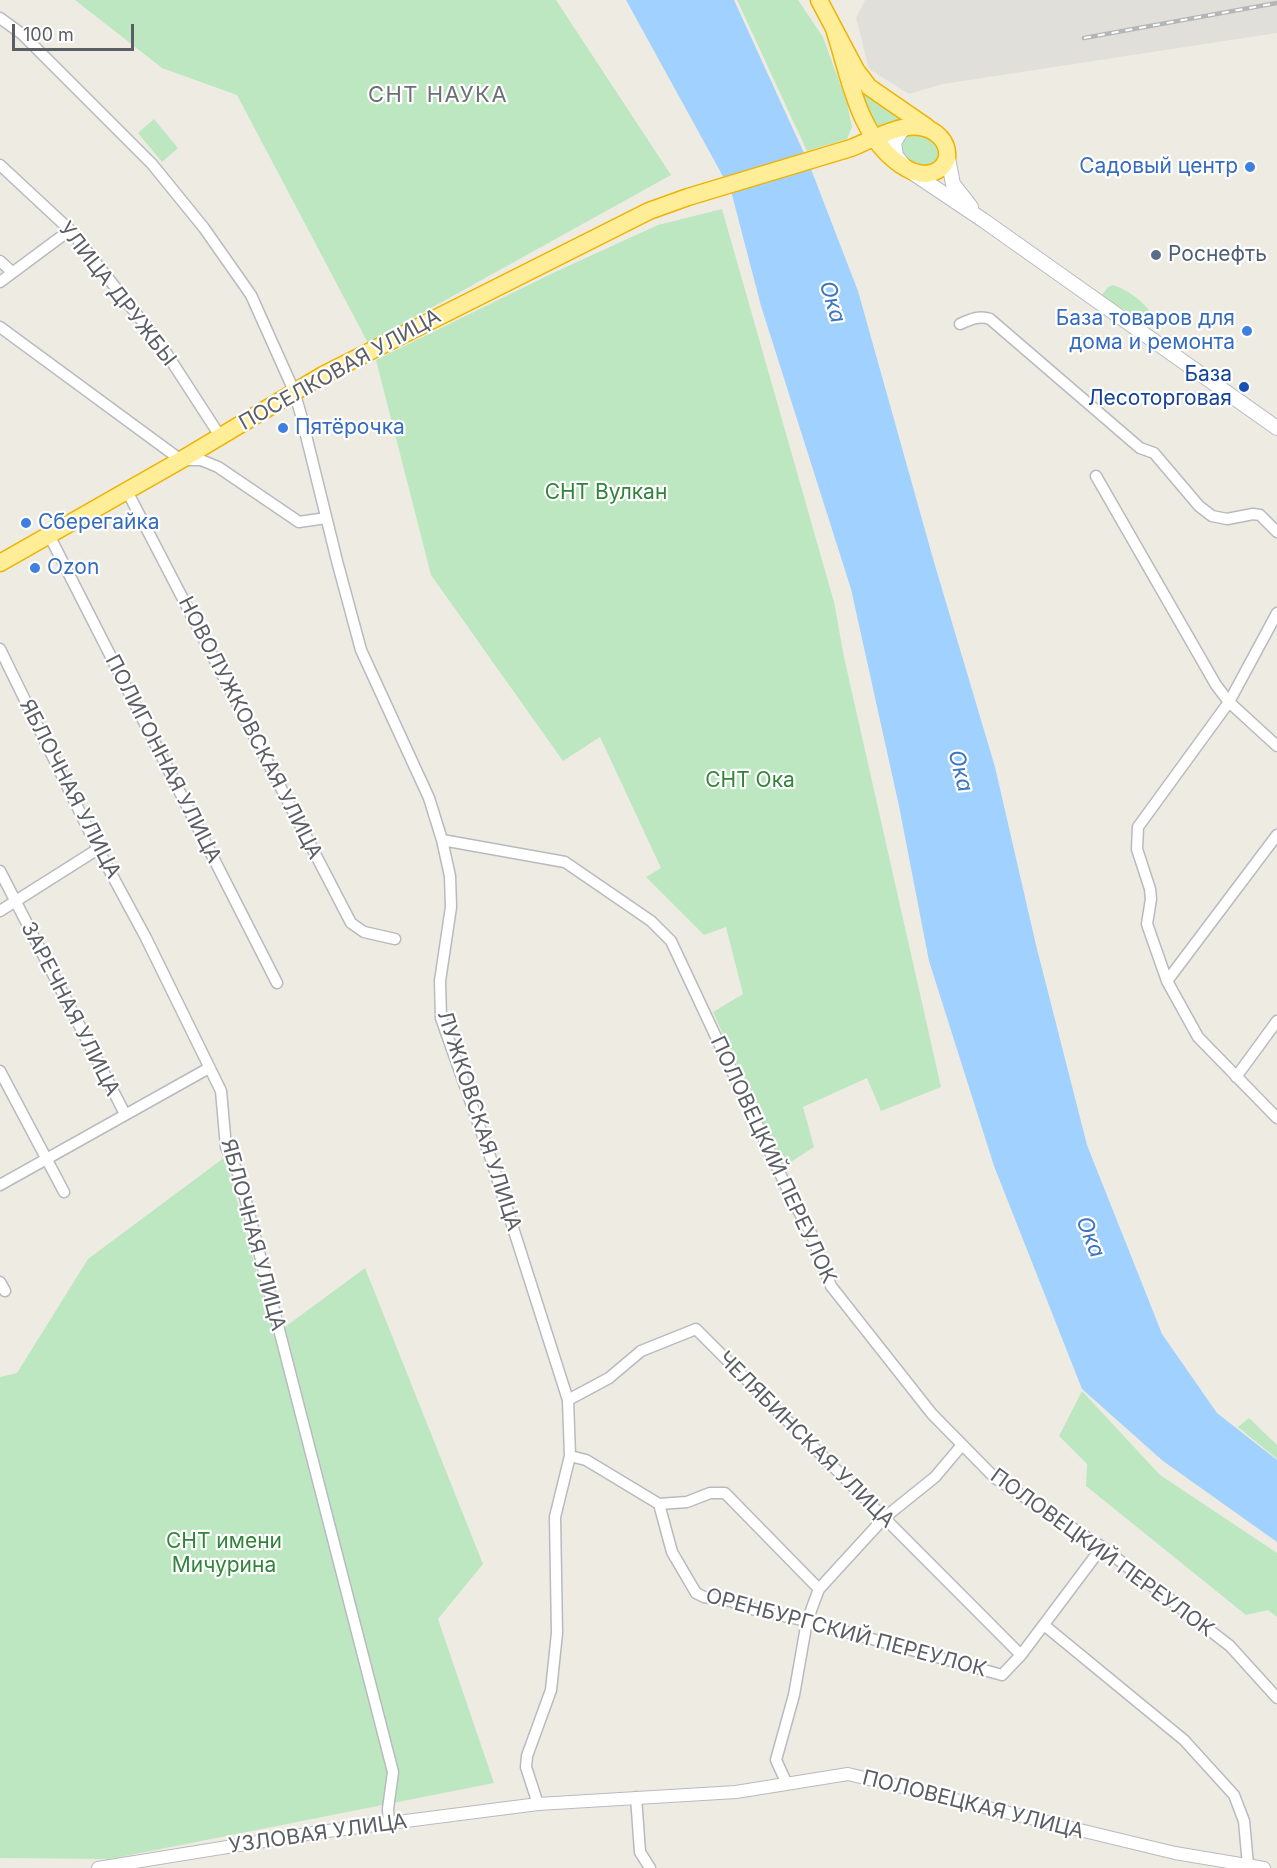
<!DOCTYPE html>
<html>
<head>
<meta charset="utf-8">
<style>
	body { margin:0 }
	#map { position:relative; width:1277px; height:1868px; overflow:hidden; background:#eeece2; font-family:Inter,sans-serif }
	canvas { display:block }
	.scale { position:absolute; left:12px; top:24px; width:122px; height:27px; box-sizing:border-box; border:3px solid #5b5e64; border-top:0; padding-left:8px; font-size:18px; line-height:21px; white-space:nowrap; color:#5b5e64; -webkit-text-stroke:4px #fff; paint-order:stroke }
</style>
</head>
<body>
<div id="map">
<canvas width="1277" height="1868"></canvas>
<div class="scale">100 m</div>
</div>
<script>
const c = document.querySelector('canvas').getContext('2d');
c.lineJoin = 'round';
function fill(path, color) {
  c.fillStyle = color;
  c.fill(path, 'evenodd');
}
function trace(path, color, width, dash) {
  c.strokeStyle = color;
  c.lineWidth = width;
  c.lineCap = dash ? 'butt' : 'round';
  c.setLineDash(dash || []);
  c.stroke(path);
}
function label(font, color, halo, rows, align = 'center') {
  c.font = font + ' Inter,sans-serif';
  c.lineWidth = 4.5;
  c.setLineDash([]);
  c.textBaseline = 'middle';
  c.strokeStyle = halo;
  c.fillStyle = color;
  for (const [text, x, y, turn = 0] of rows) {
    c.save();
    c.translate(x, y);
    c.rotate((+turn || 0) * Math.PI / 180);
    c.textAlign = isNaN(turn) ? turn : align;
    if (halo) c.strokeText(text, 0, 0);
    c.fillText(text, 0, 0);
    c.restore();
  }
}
const industrial = new Path2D(`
	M865,0H1277V33L943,84L909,94L869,69L856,18Z`);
const green = new Path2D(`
	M75,0H556L671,175L368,343L237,95L162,68Z
	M737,0H798L823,37L847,103L852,127L847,139L807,151Z
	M863,90L905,121L881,129L874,126L862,92Z
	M154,119L178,148L162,162L138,133Z
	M919,131L941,148L940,161L931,169L910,165C902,154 899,147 906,135Z
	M722,209L834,602L844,657L941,1087L881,1111L867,1078L803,1107L814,1147L783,1167L713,1012L743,994L726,927L704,935L646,877L661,868L600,737L563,761L431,575L376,360L555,272L658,225Z
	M1113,285C1126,289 1140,299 1149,310L1144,320L1141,321L1102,295L1108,287Z
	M225,1157L274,1335L365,1268L483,1564L438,1619L494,1783L110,1859L0,1858V1377L17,1373L88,1259Z
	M1082,1391L1160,1475L1277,1553V1617L1268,1610L1246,1615L1086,1486L1087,1464L1059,1436Z
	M1249,1418L1277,1445V1459L1238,1427Z`);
const water = new Path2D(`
	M626,0H734L809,164L858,291L934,562L995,767L1036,945L1087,1145L1162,1334L1217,1413L1277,1460V1542L1163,1461L1082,1389L994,1166L929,961L899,806L851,589L761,306L731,191Z`);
const minor = new Path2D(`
	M0,18L22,34L152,164L204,228L251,295L294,391L301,415L337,561L361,650L429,798L442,840L450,876L451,907L440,981L441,1018L492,1162L568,1400L570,1456L555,1517L557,1633L551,1690L527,1756L526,1767L538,1804
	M0,165L70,230L161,345L220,436
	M0,261L12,272
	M0,282L70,230
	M960,324C971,319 980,315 990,319L1140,448L1154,453L1199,506L1212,516L1227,519L1253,514L1260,515L1277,532
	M0,327L181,460H201L218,467L299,522L326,518
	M1096,476L1216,685L1229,702L1277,746
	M127,491L351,923L364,932L395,939
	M49,535L277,983
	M1277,613L1229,702L1138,827L1137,849L1150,889L1151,899L1147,924L1167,981L1198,1037L1277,1118
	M0,649L98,849L146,938L221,1091L226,1147L240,1178L393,1772L388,1809L389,1823
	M442,840L565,862L651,921L671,941L793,1201L811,1233L831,1286L932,1414L995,1478L1102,1547L1230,1646L1277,1698
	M0,871L125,1114
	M0,911L98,849
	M1167,981L1277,835
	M0,1071L64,1192
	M1236,1077L1277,1021
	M0,1185L209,1068
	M0,1282L5,1291
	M568,1400L609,1378L641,1351L696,1329L1021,1655
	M570,1456L586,1460L659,1504L687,1502L710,1493H725L819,1589
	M659,1504L672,1552L696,1593L704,1597L731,1601L747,1608L807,1621L1002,1675L1021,1655L1102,1547
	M1044,1625L1184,1740L1234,1795L1244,1821L1248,1865
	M787,1784L776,1760L794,1695L807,1621L819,1589L884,1518L935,1477L962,1445
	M636,1797L640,1852L650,1868`);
const tertiary = new Path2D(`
	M98,1868L320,1832L538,1804L736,1792L848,1774L1175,1853L1264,1868`);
const secondary = new Path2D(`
	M908,127L901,131L894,143L896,156L907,169L983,220L1277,428
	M947,153L953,184L971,207`);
const trunk = new Path2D(`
	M819,0L856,70L869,87L927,127
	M0,563L181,460L323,375L649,211L688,197L851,148C877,138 916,112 940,137C945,142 948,150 947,158C944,168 936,173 926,174C917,174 908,170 901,165C858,136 850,78 835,32`);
const rail = new Path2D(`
	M1084,38L1277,3`);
const markers = [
	[1250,167,6,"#3f7fe0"],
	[1156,255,6,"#5c6f8a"],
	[1247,331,6,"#3f7fe0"],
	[1244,387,6,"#1a4fb4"],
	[283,428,6,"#3f7fe0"],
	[26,523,6,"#3f7fe0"],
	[35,568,6,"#3f7fe0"]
];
const shopNames = [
	["Садовый центр",1238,167,"right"],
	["База товаров для",1235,319,"right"],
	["дома и ремонта",1235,343,"right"],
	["Пятёрочка",295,428],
	["Сберегайка",38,523],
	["Ozon",47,568]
];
const serviceNames = [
	["Роснефть",1168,255]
];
const streetNames = [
	["УЛИЦА ДРУЖБЫ",117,294,52],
	["ПОСЕЛКОВАЯ УЛИЦА",340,370,-29],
	["НОВОЛУЖКОВСКАЯ УЛИЦА",250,728,63],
	["ПОЛИГОННАЯ УЛИЦА",163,759,63],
	["ЯБЛОЧНАЯ УЛИЦА",70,789,63],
	["ЗАРЕЧНАЯ УЛИЦА",70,1009,63],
	["ЛУЖКОВСКАЯ УЛИЦА",479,1121,72],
	["ПОЛОВЕЦКИЙ ПЕРЕУЛОК",773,1160,65],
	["ЯБЛОЧНАЯ УЛИЦА",253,1235,75],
	["ЧЕЛЯБИНСКАЯ УЛИЦА",806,1440,45],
	["ПОЛОВЕЦКИЙ ПЕРЕУЛОК",1102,1553,36],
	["ОРЕНБУРГСКИЙ ПЕРЕУЛОК",846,1633,15],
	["ПОЛОВЕЦКАЯ УЛИЦА",973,1805,14],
	["УЗЛОВАЯ УЛИЦА",318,1834,-8]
];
const transitNames = [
	["База",1232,375],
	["Лесоторговая",1232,399]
];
const parkNames = [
	["СНТ Вулкан",606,493],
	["СНТ Ока",750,781],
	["СНТ имени",224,1542],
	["Мичурина",224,1566]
];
const neighbourhoodNames = [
	["СНТ НАУКА",438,95]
];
const waterNames = [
	["Ока",832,302,73],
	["Ока",960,771,75],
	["Ока",1090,1237,68]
];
fill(industrial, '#e1dfda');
fill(green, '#bde7c0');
fill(water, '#a1d1ff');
trace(minor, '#b8babf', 13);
trace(tertiary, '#b8babf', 14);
trace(secondary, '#b8bbc1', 16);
trace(trunk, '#f0b200', 19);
trace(minor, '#fff', 10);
trace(tertiary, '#fff', 12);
trace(secondary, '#fff', 14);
trace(trunk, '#ffee97', 16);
trace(rail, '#b4b5b5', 4.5);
trace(rail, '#fff', 2, [7]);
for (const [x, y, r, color] of markers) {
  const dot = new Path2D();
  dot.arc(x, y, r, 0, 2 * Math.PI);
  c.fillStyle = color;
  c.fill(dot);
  trace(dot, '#fff', 2);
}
label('21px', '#366cbe', '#fff', shopNames, 'left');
label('21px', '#4e5e75', '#fff', serviceNames, 'left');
label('21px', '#5b5e64', '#fff', streetNames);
label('21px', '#164399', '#fff', transitNames, 'right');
label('21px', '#31843a', '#fff', parkNames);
c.letterSpacing = '1.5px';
label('22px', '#6c7076', '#fff', neighbourhoodNames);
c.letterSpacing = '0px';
label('italic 22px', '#3d75be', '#fff', waterNames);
</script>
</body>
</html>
